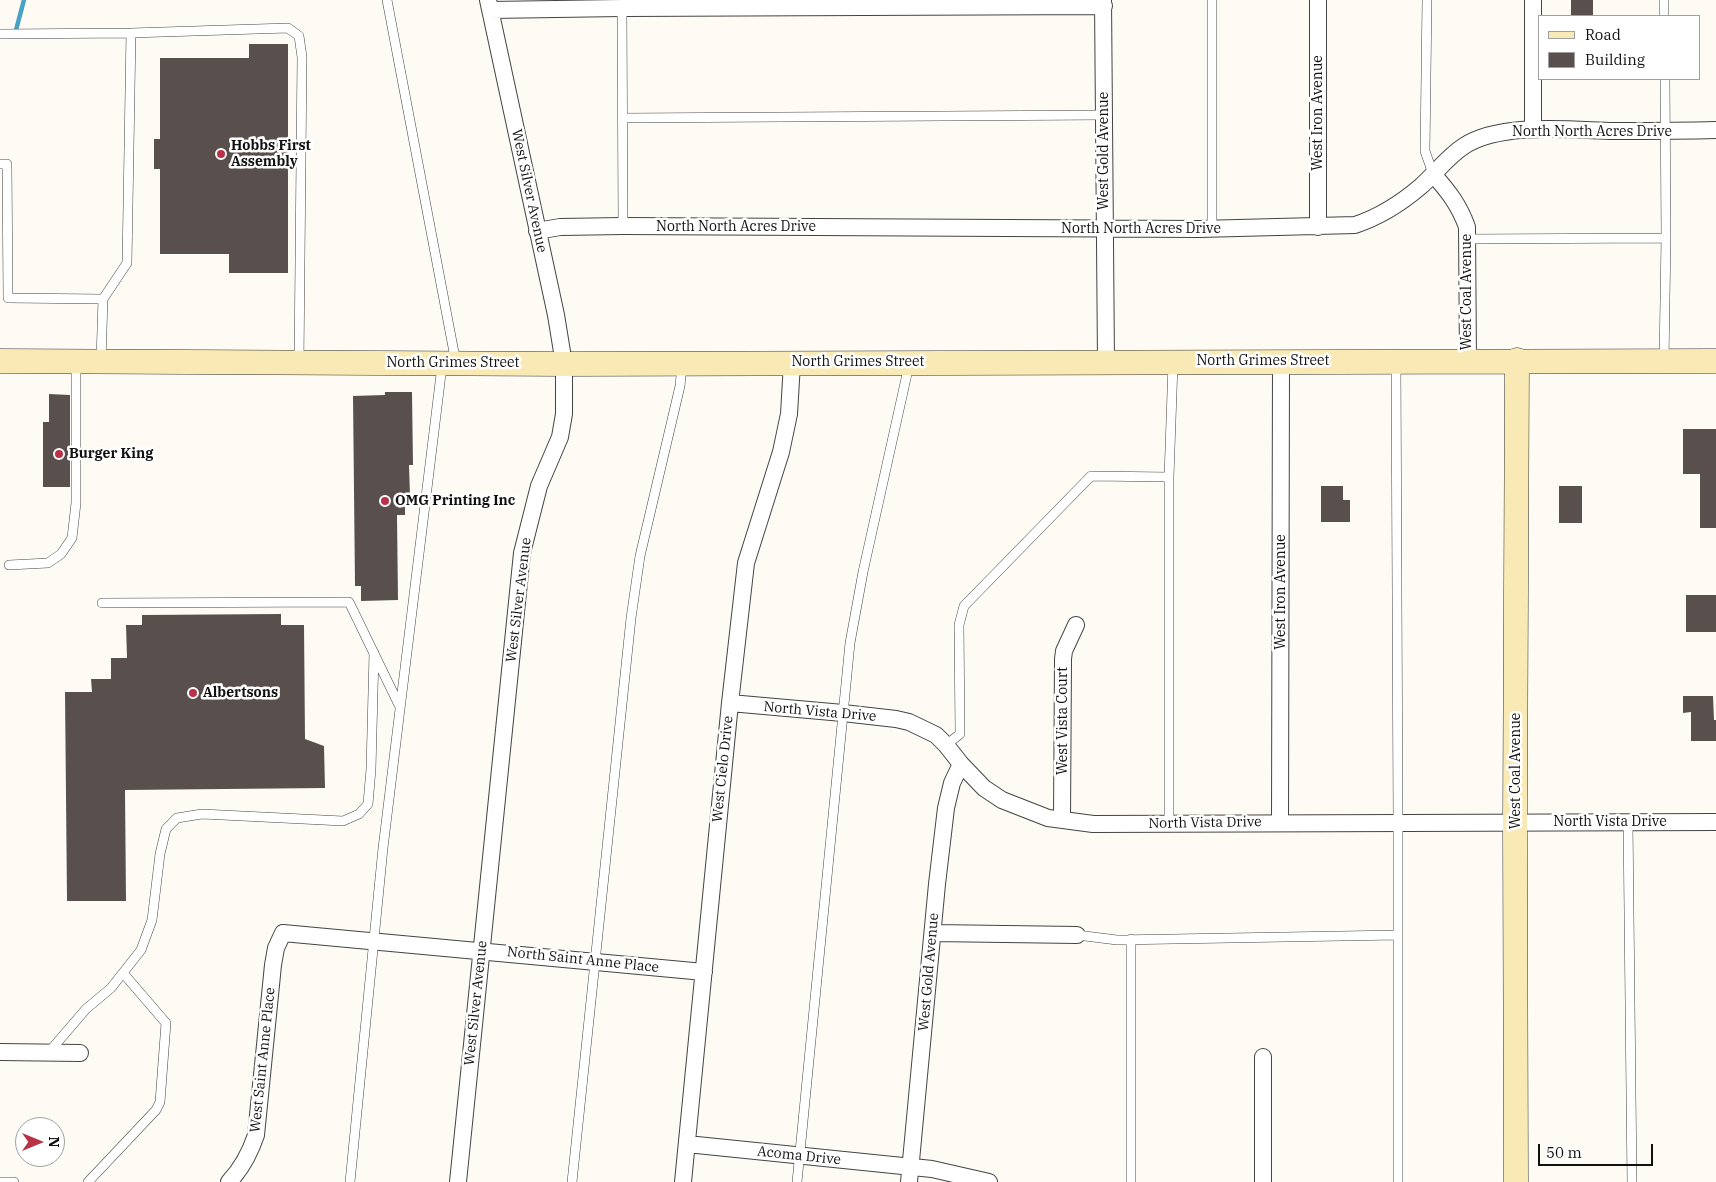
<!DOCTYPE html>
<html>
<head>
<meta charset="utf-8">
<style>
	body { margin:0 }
	#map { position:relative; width:1716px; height:1182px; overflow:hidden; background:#fefbf5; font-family:"IBM Plex Serif",serif }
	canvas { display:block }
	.legend { position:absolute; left:1538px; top:15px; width:162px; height:65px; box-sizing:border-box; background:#fff; border:1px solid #a0a0a0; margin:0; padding:6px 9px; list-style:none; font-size:15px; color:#111 }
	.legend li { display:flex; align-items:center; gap:10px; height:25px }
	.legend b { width:25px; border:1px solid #a0a0a0 }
	.north { position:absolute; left:15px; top:1117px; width:50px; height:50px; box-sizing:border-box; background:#fff; border:1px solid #a0a0a0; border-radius:50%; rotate:90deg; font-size:14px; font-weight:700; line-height:20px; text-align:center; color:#111 }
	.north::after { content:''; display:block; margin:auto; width:18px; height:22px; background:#b83147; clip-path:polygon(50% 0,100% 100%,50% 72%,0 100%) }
	.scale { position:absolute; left:1538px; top:1144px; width:115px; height:22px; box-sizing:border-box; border:2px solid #111; border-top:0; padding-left:6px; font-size:15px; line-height:18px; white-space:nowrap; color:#111; -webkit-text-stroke:4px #fff; paint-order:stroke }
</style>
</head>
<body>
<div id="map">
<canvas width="1716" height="1182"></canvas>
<ul class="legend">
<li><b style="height:6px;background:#f9eab5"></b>Road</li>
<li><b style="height:14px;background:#59504d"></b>Building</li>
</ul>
<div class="north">N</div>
<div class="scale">50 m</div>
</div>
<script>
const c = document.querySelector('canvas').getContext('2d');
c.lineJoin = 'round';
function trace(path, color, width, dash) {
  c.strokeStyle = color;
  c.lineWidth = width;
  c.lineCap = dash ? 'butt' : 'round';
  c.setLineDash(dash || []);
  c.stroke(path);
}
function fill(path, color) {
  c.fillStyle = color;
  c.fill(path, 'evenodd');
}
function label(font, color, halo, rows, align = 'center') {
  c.font = font + ' "IBM Plex Serif",serif';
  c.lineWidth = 5;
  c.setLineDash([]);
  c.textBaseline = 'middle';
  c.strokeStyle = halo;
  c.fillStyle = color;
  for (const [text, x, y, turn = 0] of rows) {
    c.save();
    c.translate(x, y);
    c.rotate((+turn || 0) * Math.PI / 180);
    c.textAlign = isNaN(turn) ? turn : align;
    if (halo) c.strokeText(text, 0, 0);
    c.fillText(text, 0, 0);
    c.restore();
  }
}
const stream = new Path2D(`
	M16,30L24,0`);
const building = new Path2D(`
	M1571,0H1593V16H1571Z
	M249,44H288V273H229V254H160V169H154V139H160V58H249Z
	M385,392H412L413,465H409L410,496H405V515H397L398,600L361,601V586H355L353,396L385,395Z
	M49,394L70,395V487H43V422H49Z
	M1683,429H1716V528H1700V474H1683Z
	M1321,486H1343V500H1350V522H1321Z
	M1559,486H1582V523H1559Z
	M1686,595H1716V632H1686Z
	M281,614V625H304L305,739L324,746L325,788L125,790L126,901H67L65,692H92L91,679H111V658H127L126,625H142V615Z
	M1683,696H1713L1714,720H1716V741H1691V712L1683,713Z`);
const lane = new Path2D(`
	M387,0L456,363
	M1427,0L1425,151L1433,174
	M1664,0V16
	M622,8L623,226
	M0,34L131,33L288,28L299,36L302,57L299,362
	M623,118L1104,115
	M0,164H7L8,298L103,299L101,360
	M1212,229V0
	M1467,239L1666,238
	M103,299L127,263L131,33
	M1664,361L1666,238L1665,79
	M1396,364L1398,822V1182
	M9,565L48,563L61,554L72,538L76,503V363
	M102,603L349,602L399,705
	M946,745L960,734L959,625L964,606L1091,476L1169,477
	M1628,822L1632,1182
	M1169,824V477L1173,364
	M1077,935L1117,940L1397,935
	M49,1052L86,1009L111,988L141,950L152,920L160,854L166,829L177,818L202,814L343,821L359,814L368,804L371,769L374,653
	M0,1182H14
	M88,1182L156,1110L160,1102L166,1023L123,973
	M350,1182L383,848L442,366
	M572,1182L631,618L640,556L680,386L682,366
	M797,1182L850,643L863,572L909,365
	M1131,1182V939`);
const street = new Path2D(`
	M1103,0L1106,362
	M1318,0V227
	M490,10L622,8L1104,6
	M1533,130V0
	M1433,174C1449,192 1459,205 1467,227L1468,361
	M537,231L560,227L623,226L1199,229L1355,225C1379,217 1400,204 1420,187C1435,174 1447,157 1464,146C1501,122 1571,130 1614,131C1648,131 1682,131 1716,130
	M730,703L843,713L896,719L909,722L936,735L946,745L961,764L984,788L1002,800L1048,818L1093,824L1716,822
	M1062,820L1063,659L1064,651L1076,625
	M1280,823L1281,362
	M933,933L1077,935
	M0,1052L80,1053
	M1263,1057V1182
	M687,1144L932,1169L989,1182
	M229,1182C243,1167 250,1153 256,1135L273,965L276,948L283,933L704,972
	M458,1182L522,553L539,486L560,437L564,414V364L556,315L488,0
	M683,1182L730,703L746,563L781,452L789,414L792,363
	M909,1182L937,884L946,808L952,783L961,764`);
const secondary = new Path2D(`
	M0,361L564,364L1716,361
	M1516,1182L1515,822L1517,360`);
const markers = [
	[221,154,5,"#b83147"],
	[59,454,5,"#b83147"],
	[385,501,5,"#b83147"],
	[193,693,5,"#b83147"]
];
const streetNames = [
	["West Iron Avenue",1318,113,-90],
	["North North Acres Drive",1592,132],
	["West Gold Avenue",1104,151,-90],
	["West Silver Avenue",529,191,78],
	["North North Acres Drive",736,227],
	["North North Acres Drive",1141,229],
	["West Coal Avenue",1467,292,-90],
	["North Grimes Street",1263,361],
	["North Grimes Street",858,362],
	["North Grimes Street",453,363],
	["West Iron Avenue",1281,592,-90],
	["West Silver Avenue",519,600,-83],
	["North Vista Drive",820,712,5],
	["West Vista Court",1063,721,-90],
	["West Cielo Drive",723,769,-84],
	["West Coal Avenue",1516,771,-90],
	["North Vista Drive",1610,822],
	["North Vista Drive",1205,823,-1],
	["North Saint Anne Place",583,960,6],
	["West Gold Avenue",929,972,-85],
	["West Silver Avenue",476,1003,-84],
	["West Saint Anne Place",263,1060,-84],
	["Acoma Drive",799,1156,6]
];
const poiNames = [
	["Hobbs First",231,146],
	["Assembly",231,162],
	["Burger King",69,454],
	["OMG Printing Inc",395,501],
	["Albertsons",203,693]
];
trace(stream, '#49a1c4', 4.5);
fill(building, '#59504d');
trace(lane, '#444', 10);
trace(street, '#444', 18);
trace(secondary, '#333', 25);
trace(lane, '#fff', 9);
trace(street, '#fff', 16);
trace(secondary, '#f9eab5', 24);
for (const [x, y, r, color] of markers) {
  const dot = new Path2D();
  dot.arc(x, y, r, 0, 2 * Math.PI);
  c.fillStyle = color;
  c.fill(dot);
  trace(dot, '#fff', 2);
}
label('14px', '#111', '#fff', streetNames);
label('bold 14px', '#111', '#fff', poiNames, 'left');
</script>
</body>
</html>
